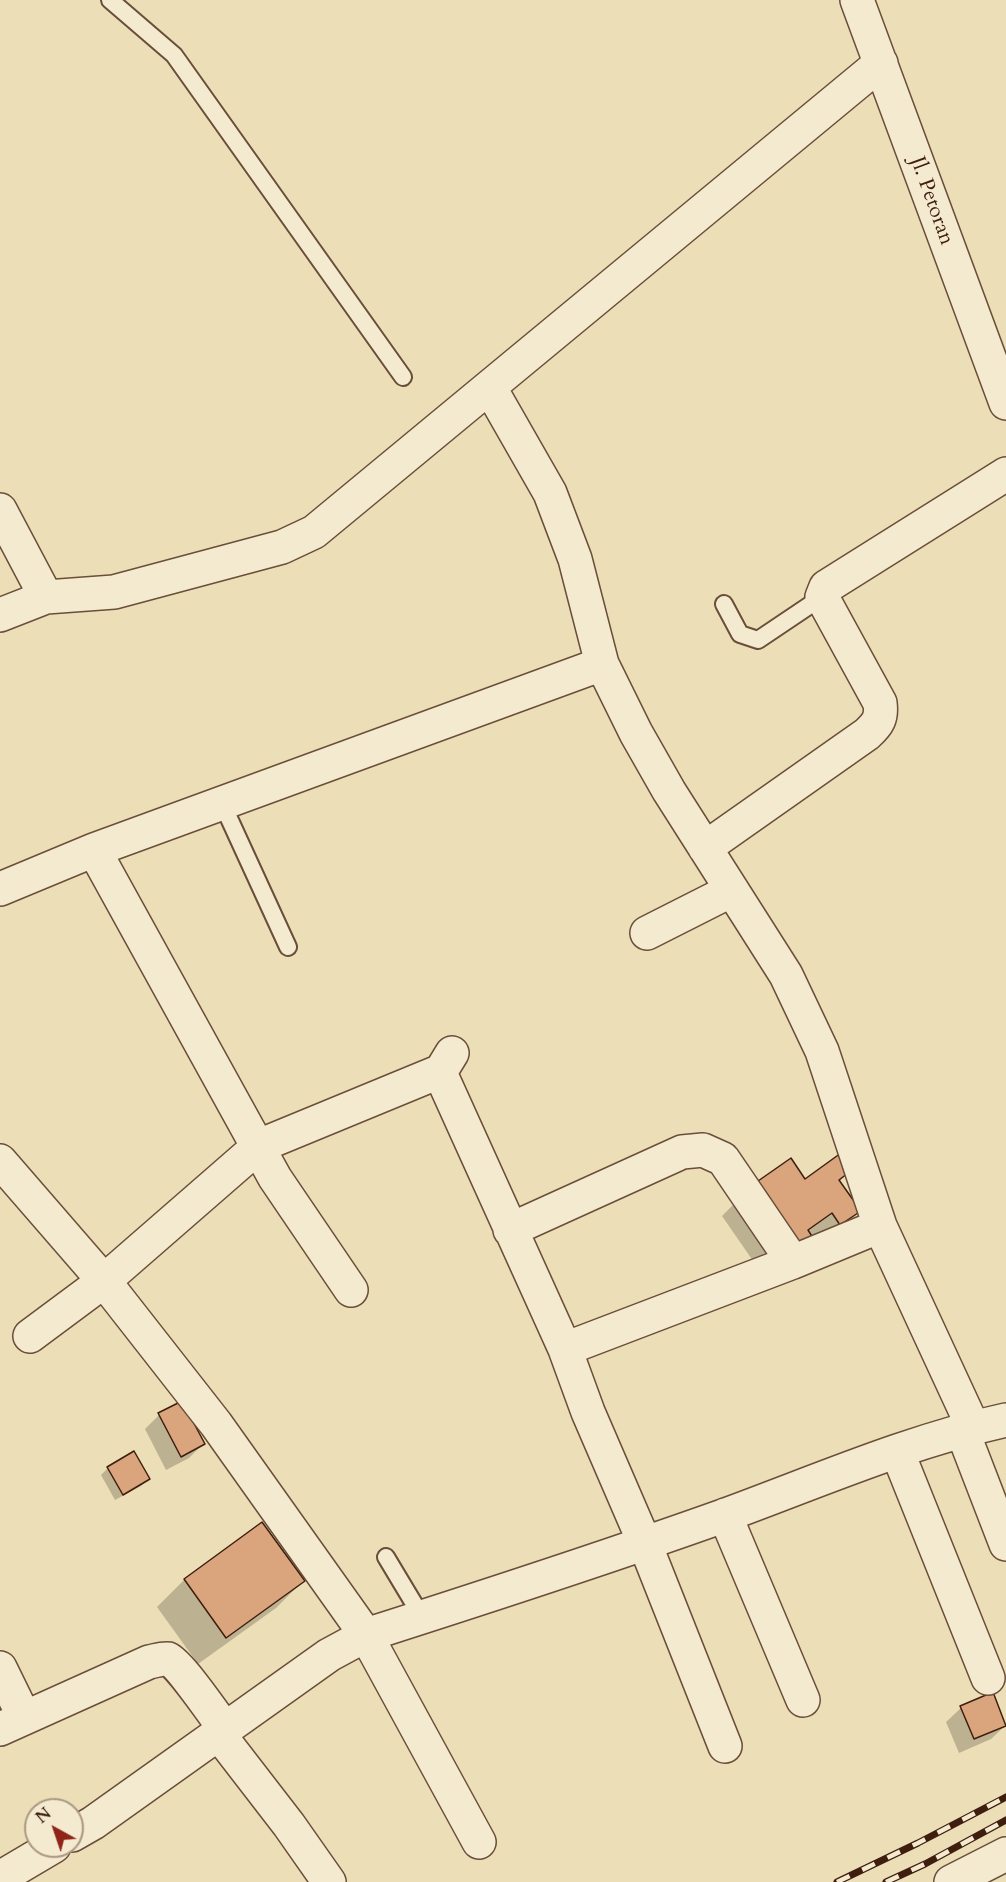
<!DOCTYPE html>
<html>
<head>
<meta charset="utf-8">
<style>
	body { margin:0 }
	#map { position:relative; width:1006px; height:1882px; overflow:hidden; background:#ecdeb6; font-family:Cardo,serif }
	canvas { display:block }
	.north { position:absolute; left:24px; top:1798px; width:60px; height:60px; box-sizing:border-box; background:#f3ead0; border:2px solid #ab9883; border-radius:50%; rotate:320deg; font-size:16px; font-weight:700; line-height:24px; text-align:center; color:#3f1e10 }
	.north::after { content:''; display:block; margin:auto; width:21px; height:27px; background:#8f2418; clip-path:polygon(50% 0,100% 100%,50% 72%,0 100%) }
</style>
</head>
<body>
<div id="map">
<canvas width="1006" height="1882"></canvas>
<div class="north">N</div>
</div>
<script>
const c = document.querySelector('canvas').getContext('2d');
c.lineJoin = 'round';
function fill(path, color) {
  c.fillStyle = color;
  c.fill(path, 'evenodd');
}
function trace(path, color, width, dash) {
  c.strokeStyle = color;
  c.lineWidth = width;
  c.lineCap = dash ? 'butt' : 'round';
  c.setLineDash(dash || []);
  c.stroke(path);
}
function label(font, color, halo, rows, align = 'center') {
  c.font = font + ' Cardo,serif';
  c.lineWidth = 4.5;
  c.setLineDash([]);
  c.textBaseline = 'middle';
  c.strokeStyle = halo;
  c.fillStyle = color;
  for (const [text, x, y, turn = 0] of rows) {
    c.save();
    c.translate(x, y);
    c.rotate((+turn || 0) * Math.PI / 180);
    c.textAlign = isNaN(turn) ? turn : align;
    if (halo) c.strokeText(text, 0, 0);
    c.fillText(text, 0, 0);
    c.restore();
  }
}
const shadow = new Path2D(`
	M850,1170L839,1182L859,1210L832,1237L760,1271L722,1216L749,1189L805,1181Z
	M159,1415L203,1444L189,1458L166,1470L145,1429Z
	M108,1468L148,1479L141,1486L115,1500L101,1475Z
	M262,1524L303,1581L276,1608L198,1664L157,1607L184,1580Z
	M993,1694L1006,1725L991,1739L959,1753L946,1722L961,1708Z`);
const building = new Path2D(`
	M841,1153L852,1170L839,1180L861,1211L840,1225L832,1213L808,1230L813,1238L800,1246L748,1188L791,1158L805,1179Z
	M182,1401L205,1444L181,1457L158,1413Z
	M134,1451L150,1479L123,1495L107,1467Z
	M262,1522L305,1581L226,1638L184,1579Z
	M993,1692L1006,1726L974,1739L960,1706Z`);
const lane = new Path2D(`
	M110,0L174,55L403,377
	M724,604L740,634L758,640L822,597
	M222,803L288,947
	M386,1557L422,1617`);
const street = new Path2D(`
	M857,0L1006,403
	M490,388L550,493L575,559L602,664L636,733L669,791L786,975L822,1051L880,1226L973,1427
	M0,510L46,597
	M0,615L46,597L114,592L282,547L314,532L881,63
	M705,848L867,734C878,724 882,718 880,703L822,597L826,587L1006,474
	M94,850L275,1178L351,1290
	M0,889L94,850L602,664
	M647,933L732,890
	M452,1053L441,1071L442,1077L565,1349L588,1412L645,1544L725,1746
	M0,1161L104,1281L216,1424L366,1635L479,1842
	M510,1230L682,1152L703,1150L723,1159L793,1262
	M30,1336L104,1281L259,1146L441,1071
	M565,1349L793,1262L880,1226
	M962,1430L1006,1544
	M897,1451L988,1678
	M725,1515L803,1700
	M0,1668L24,1717
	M0,1729L149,1662C155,1661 163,1658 168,1659C179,1663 216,1717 225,1729
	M218,1733L289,1825L329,1882
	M72,1835L93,1823L329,1655L366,1635C485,1597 605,1558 723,1516C816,1482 909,1441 1006,1420
	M0,1878L54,1846
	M951,1882L1006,1854`);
const rail = new Path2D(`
	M837,1882L918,1843L1006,1797
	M886,1882L925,1864L1006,1820`);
const streetNames = [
	["Jl. Petoran",931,201,70]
];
fill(shadow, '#0003');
fill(building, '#daa57c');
trace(building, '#3f1e10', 1.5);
trace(lane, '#6a4e3a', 20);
trace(street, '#6a4e3a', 36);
trace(lane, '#f3ead0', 16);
trace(street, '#f3ead0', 33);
trace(rail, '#3f1e10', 7);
trace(rail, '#f3ead0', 4.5, [14]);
label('21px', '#3f1e10', '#f3ead0', streetNames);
</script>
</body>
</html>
